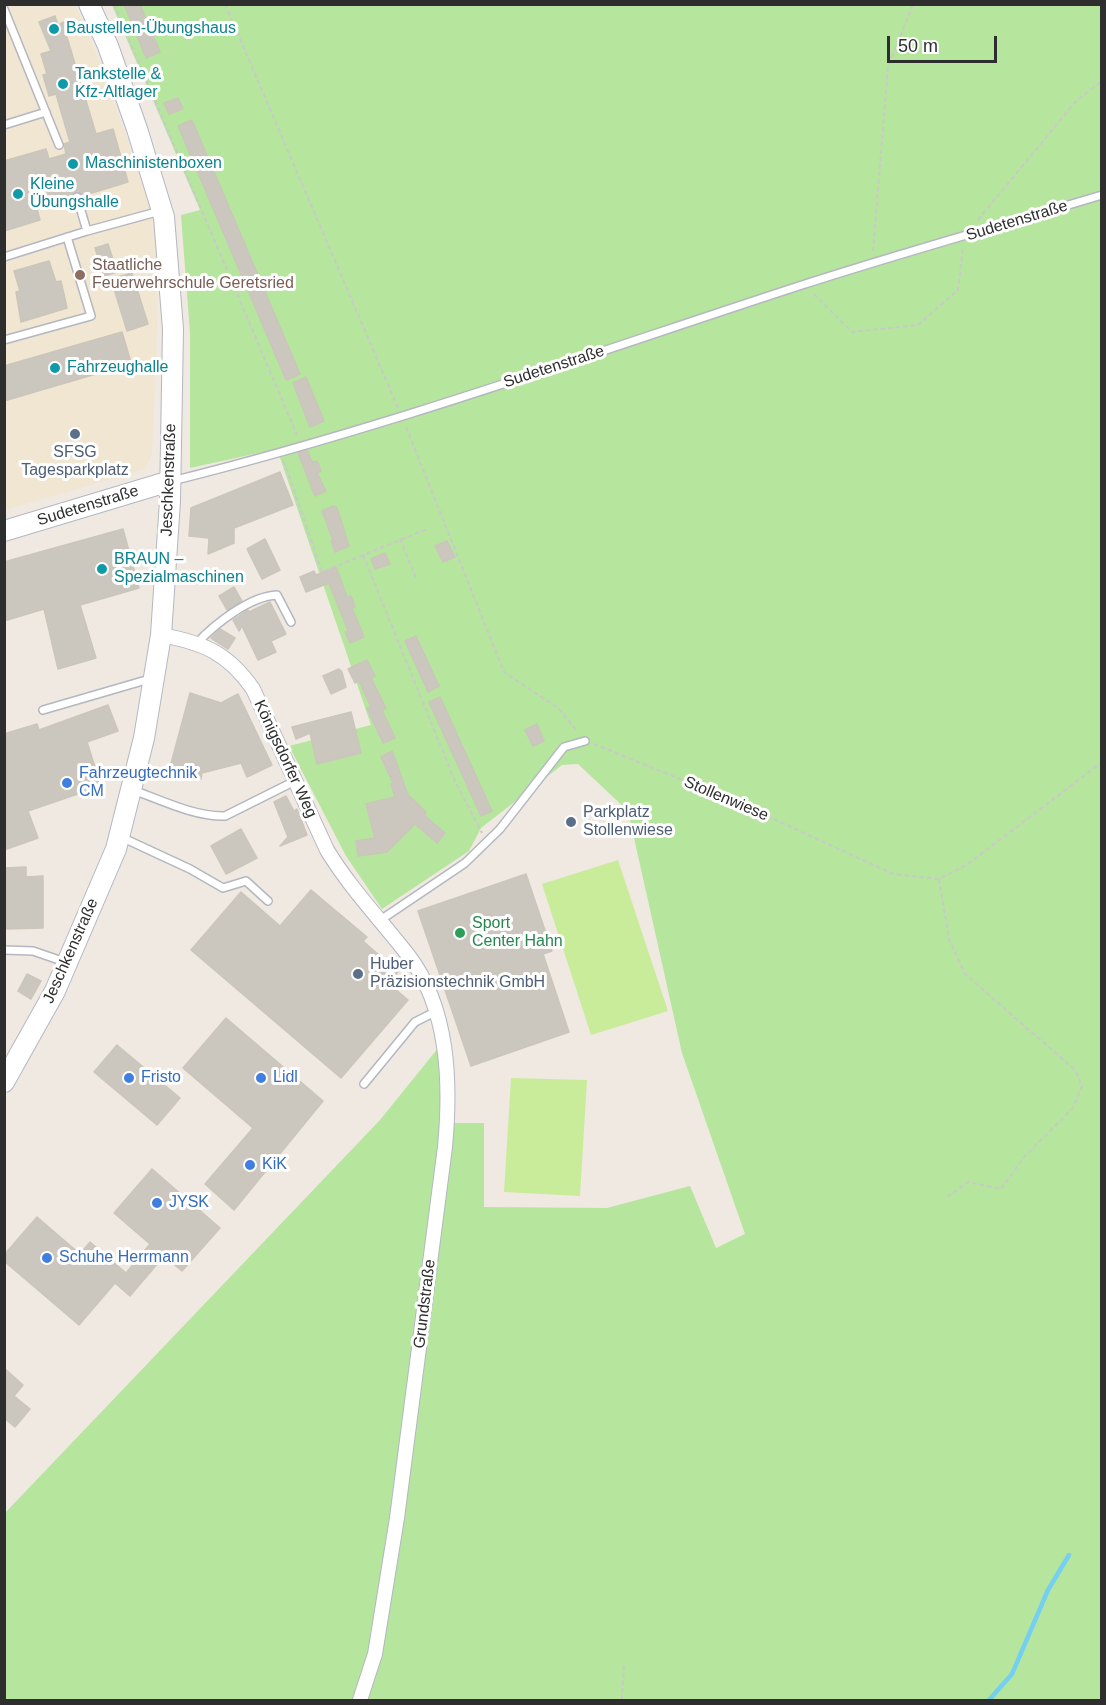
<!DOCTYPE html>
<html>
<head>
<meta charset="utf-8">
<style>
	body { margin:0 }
	#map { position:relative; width:1106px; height:1705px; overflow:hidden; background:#efe9e1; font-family:Arial,sans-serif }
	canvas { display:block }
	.frame { position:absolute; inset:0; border:6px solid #2e2e2e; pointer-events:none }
	.scale { position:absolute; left:887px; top:36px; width:110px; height:27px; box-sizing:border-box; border:3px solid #2e2e2e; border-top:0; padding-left:8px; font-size:18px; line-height:21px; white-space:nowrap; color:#2e2e2e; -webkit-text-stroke:4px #fff; paint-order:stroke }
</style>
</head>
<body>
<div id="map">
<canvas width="1106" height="1705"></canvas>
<div class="frame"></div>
<div class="scale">50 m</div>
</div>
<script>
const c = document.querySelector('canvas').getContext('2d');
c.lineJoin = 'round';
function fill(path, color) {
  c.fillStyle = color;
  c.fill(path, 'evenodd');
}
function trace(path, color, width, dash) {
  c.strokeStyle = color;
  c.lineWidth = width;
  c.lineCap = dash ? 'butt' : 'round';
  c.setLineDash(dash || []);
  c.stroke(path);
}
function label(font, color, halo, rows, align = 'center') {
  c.font = font + ' Arial,sans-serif';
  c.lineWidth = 6;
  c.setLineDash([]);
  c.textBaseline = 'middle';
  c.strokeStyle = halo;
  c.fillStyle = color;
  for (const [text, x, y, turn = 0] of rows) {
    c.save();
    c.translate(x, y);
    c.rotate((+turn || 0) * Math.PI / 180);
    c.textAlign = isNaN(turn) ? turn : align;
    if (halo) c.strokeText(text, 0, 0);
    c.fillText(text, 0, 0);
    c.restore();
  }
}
const education = new Path2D(`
	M5,5H75L95,50L156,219L157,332L152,453L145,469L5,510Z`);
const green = new Path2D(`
	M112,5H1101V1700H5L4,1514L380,1120L439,1047L441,1123H484V1207L607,1208L690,1186L716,1248L745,1234L682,1053L628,811L578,764L562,765L481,828L469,851L382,909L346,856L289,746L371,725L277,449L190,468V333L181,215L200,210Z`);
const pitch = new Path2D(`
	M618,860L668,1011L591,1035L542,884Z
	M511,1078L587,1080L580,1196L504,1192Z`);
const stream = new Path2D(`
	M989,1700L1012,1674L1048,1590L1069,1555`);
const building = new Path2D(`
	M124,4H140L160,52L146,58Z
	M55,16L58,25L64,22L68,33L66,34L96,134L113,129L128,182L82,196L75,192L72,199L37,209L40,220L4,231V161L46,149L49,159L66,154L64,144L70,142L56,94L49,96L43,75L47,74L41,54L51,51L39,22Z
	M178,98L183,109L169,114L164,103Z
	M192,120L300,374L286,380L178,126Z
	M108,244L117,272L104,276L95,248Z
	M49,261L56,282L61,281L67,308L21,322L16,292L20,291L14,271Z
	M132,273L148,324L127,331L111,279Z
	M122,332L132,366L106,374V371L4,401V366Z
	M306,377L324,421L310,427L293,383Z
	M307,450L312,462L317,461L321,471L317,473L326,491L315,496L298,453Z
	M280,472L293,505L234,528V543L208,554L209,538L189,536L191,508Z
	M333,506L337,508L349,546L335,552L331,541L333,540L322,511Z
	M123,529L139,588L80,605L96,658L58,669L44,609L4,621V562Z
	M265,539L280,570L262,579L247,549Z
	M447,541L455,557L443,562L435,546Z
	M385,553L390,564L375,569L371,559Z
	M336,567L347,597L351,596L355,607L352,608L364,637L350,643L345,632L348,631L329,583L306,592L300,577L314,571L316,575Z
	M234,587L242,601L227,610L219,596Z
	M270,602L286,634L271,641L276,652L258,660L242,626L239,631L233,620L248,610L249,612Z
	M220,629L235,638L228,649L211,638Z
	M416,636L439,686L428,692L405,641Z
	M367,660L375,676L371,678L386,708L382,710L395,738L383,743L367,708L371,707L359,681L355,683L348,669Z
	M339,669L342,672L346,687L331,694L323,676Z
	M190,693L221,703L238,694L272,765L247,777L241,763L202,773L201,779L169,771Z
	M440,697L492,811L481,816L429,702Z
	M108,705L118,731L87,742L101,786L28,811L38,838L4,850V734L37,724L39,730Z
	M351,712L361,753L317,764L310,733L296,739L292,727Z
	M537,724L544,741L533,746L525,730Z
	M392,751L408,795L426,812L424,815L445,833L437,843L415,824L387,852L358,856L356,841L375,838L366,804L395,797L391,784L393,783L381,757Z
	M286,796L294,811L297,809L307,835L280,846L288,837L274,802Z
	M241,829L257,858L226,874L211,846Z
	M26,867V877L43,876V928L4,929V868Z
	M526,874L552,951L543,954L569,1032L471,1066L418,911Z
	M311,890L367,937L363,941L398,972L388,983L408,1000L341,1078L191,950L241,892L280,926Z
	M27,974L41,981L31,999L18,991Z
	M226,1018L323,1101L234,1210L205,1184L253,1128L183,1068Z
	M117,1045L180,1098L157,1125L94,1072Z
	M152,1169L220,1228L182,1271L164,1256L130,1296L115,1283L79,1325L4,1261V1255L37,1217L80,1254L90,1242L126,1273L150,1244L114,1213Z
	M4,1368L23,1385L14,1396L30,1409L15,1427L4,1418Z`);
const path = new Path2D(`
	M114,4L297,435
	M225,4L398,408
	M978,220L1076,101L1102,81
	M873,251L888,67L913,4
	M814,294L852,332L918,325L958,290L963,247
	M406,427L504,672L558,708L578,732
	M284,461L322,572L427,529
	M400,539L416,578
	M363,555L455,781L482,833
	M594,744L739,803L893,874L939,879L968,864L1102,762
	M939,879L949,939L965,974L1075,1070L1082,1086L1073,1108L1024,1157L1001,1189L968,1182L946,1198
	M622,1700L624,1663`);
const lane = new Path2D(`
	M4,9L59,145
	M4,125L46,112
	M87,231L160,211
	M4,257L87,231L77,197
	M4,340L91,316L67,237
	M172,481C386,428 593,353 802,285C901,253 1002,225 1102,195
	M197,643C215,624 250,596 277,595L291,622
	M43,710L153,678
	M133,790C161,800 195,817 225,816L295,781
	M121,837L190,869L223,888L246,881L268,901
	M379,921L465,863L500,829L564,747L585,741
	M4,950L33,951L65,962
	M364,1084L415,1022L435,1012`);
const street = new Path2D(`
	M161,635C204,643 228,653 253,689L327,850C350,888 380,919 408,955C449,1008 451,1083 445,1147L397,1518L375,1654L360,1700`);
const secondary = new Path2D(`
	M4,531L170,481
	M4,1082L55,991L116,849L144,738L161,635L170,501L173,329L164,217L137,129L108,46L89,4`);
const markers = [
	[54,29,6,"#0f9aa8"],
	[63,84,6,"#0f9aa8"],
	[73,164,6,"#0f9aa8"],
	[18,194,6,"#0f9aa8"],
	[80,275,6,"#8d6e63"],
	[55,368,6,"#0f9aa8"],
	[75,434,6,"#5c6f8a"],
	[102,569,6,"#0f9aa8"],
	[67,783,6,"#3f7fe0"],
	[571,822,6,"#5c6f8a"],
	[460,933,6,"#2e9e5b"],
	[358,974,6,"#5c6f8a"],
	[129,1078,6,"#3f7fe0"],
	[261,1078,6,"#3f7fe0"],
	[250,1165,6,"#3f7fe0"],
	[157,1203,6,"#3f7fe0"],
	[47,1258,6,"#3f7fe0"]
];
const cultureNames = [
	["Baustellen-Übungshaus",66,29],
	["Tankstelle &",75,75],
	["Kfz-Altlager",75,93],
	["Maschinistenboxen",85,164],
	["Kleine",30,185],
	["Übungshalle",30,203],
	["Fahrzeughalle",67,368],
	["BRAUN –",114,560],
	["Spezialmaschinen",114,578]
];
const streetNames = [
	["Sudetenstraße",1017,221,-17],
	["Sudetenstraße",554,367,-18],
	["Jeschkenstraße",169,480,-88],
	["Sudetenstraße",88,506,-17],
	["Königsdorfer Weg",285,759,65],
	["Stollenwiese",726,799,23],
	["Jeschkenstraße",71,951,-66],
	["Grundstraße",425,1304,-83]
];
const educationNames = [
	["Staatliche",92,266],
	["Feuerwehrschule Geretsried",92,284]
];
const serviceNames = [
	["SFSG",75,453,"center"],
	["Tagesparkplatz",75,471,"center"],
	["Parkplatz",583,813],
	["Stollenwiese",583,831],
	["Huber",370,965],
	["Präzisionstechnik GmbH",370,983]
];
const shopNames = [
	["Fahrzeugtechnik",79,774],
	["CM",79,792],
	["Fristo",141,1078],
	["Lidl",273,1078],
	["KiK",262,1165],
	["JYSK",169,1203],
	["Schuhe Herrmann",59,1258]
];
const leisureNames = [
	["Sport",472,924],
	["Center Hahn",472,942]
];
fill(education, '#f0e6d1');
fill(green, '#b6e59e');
fill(pitch, '#c9ec9a');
trace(stream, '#75cff0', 4.5);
fill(building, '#cbc7bf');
trace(building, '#cbc5ba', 1.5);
trace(lane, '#b4b7c1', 10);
trace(street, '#b4b7c1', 16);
trace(secondary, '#b4b7c1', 22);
trace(path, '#c9c9c9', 2, [4.5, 3]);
trace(lane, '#fff', 7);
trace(street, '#fff', 14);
trace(secondary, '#fff', 20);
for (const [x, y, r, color] of markers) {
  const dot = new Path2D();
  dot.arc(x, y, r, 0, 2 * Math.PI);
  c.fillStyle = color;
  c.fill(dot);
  trace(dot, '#fff', 2);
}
label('16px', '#0d838f', '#fff', cultureNames, 'left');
label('16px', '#2e2e2e', '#fff', streetNames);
label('16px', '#785e54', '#fff', educationNames, 'left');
label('16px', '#4e5e75', '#fff', serviceNames, 'left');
label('16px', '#366cbe', '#fff', shopNames, 'left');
label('16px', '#27864d', '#fff', leisureNames, 'left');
</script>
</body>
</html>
